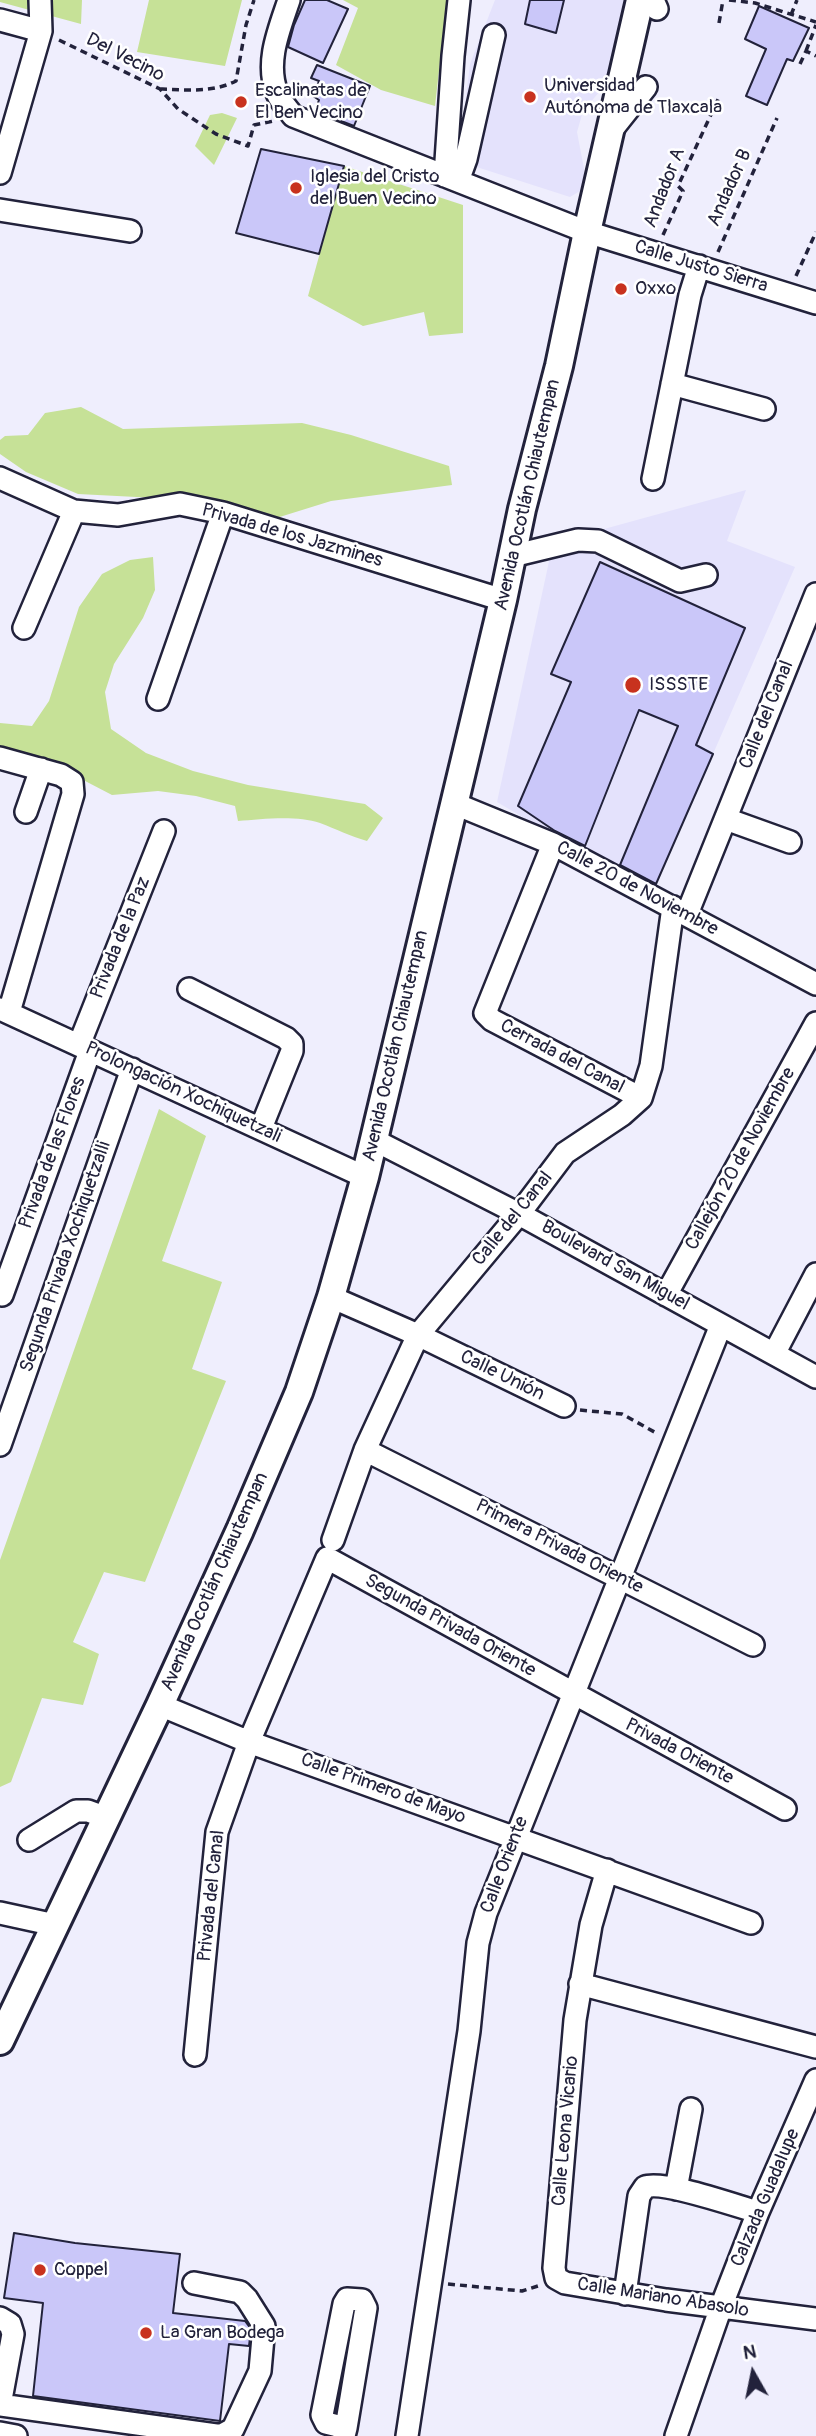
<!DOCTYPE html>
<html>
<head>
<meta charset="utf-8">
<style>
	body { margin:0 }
	#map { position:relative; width:816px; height:2436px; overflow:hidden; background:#efeefd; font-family:Pangolin,sans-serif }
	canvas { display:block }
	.north { position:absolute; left:718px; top:2338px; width:70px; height:70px; -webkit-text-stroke:5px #fff; paint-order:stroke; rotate:351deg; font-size:19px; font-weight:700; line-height:28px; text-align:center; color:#22223b }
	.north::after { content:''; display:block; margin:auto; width:24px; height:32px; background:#22223b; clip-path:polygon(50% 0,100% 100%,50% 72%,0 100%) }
</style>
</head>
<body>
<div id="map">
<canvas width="816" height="2436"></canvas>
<div class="north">N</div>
</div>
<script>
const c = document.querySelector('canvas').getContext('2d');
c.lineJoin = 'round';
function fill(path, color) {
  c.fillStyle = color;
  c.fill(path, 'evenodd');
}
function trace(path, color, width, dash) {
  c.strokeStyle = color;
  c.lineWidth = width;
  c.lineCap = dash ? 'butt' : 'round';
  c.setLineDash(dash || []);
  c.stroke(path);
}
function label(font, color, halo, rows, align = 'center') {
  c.font = font + ' Pangolin,sans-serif';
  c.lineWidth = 5;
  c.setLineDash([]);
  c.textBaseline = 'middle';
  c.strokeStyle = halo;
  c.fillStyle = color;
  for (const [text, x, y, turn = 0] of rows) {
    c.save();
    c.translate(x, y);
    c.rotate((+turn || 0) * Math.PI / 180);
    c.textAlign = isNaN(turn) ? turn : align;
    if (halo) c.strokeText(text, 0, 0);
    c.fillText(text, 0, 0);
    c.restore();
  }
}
const built = new Path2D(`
	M495,0H627L606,84L583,111L577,132L585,174L580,191L570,197L458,161L470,64Z
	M746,490L727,541L795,567L652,893L497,802L553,543Z`);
const green = new Path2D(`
	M0,0H82L81,24L0,2Z
	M149,0H242L225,66L137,52Z
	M343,0H447L435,106L381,90L336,65L358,8Z
	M222,113L237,118L214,165L195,146L210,115Z
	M344,166L463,205V333L429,336L424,312L363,326L308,296Z
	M81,407L123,429L302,423L351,435L449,466L452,485L331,501L270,520L195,500L78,494L26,472L0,454V440L5,436L28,435L45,413Z
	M153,557L155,590L143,618L114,664L105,692L111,729L146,753L193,771L248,785L365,804L383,818L367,841C350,836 336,829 320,823C297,815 262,819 238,821L235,806L196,796L158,791L112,795L64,770L0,755V723L32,726L49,701L79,607L102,574L130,560Z
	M159,1109L206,1136L162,1261L222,1282L192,1369L226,1381L145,1582L104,1572L73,1642L99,1654L83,1705L42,1698L11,1782L0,1787V1560Z`);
const building = new Path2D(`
	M305,0H327L348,9L323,63L288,47L294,25Z
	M530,0H564L556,33L525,24Z
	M759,6L809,28L793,61L787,59L767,105L746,96L766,49L745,39Z
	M317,65L370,86L354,126L315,111L319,100L313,96L319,81L311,78Z
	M261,149L344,166L319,254L236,233Z
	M600,562L745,628L696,745L713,754L656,884L620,865L678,726L639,710L585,846L555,831L518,806L571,682L551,674Z
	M14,2233L75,2243L180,2254L173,2313L245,2321L251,2329L249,2346L229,2344L220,2421L33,2396L43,2303L4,2298Z`);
const path = new Path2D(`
	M729,0L755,3L816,22
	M791,15L797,0
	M719,23L723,0
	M59,40L160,89L178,109L216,134L248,146L254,125L274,121
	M806,51L816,25
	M800,64L806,51L816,56
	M160,89C186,90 212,93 236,81L246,25L254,0
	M663,235L683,191L678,186L720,95
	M718,252L777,118
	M796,276L816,232
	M580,1410L622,1414L658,1434
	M448,2284L522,2291L541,2285`);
const minor = new Path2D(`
	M289,0C279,30 265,62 277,93C280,101 288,109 293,116L587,232L816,303
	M653,0L657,9
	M0,20L41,31
	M611,131L646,87
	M0,173L41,31L40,0
	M445,176L453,56L459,0
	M458,181L466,159L494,35
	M0,210L130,231
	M672,384L764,409
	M0,478L74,511L118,515L180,504L223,513L503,600
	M653,479L690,295L699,266
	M512,556L578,540L598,541L680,581L706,575
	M24,628L74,511
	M158,699L223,513
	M0,758L61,775L72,782L73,794L9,1012
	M453,803L553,844L816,984
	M26,812L41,769
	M726,819L790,842
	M553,844L485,1013L492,1020L641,1098
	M687,914L816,594
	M189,989L286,1038L292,1044V1051L261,1128
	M0,1009L365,1177
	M79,1045L164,831
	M374,1140L519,1214L816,1377
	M2,1295L90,1051
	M666,1295L816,1023
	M331,1297L418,1335L564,1406
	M774,1354L816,1274
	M0,1445L132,1069
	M365,1450L753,1645
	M333,1540L365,1450L418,1335L519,1214L565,1153L622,1115L641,1098L651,1066L673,907
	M160,1705L249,1742L751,1923
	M29,1840L76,1811H88L107,1818
	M607,1870L591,1925L575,2020L554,2268L556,2278L565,2283L666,2300L816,2319
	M0,1913L55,1925
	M580,1984L816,2047
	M195,2055L217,1832L249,1742L327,1558L785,1809
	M676,2189L691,2109
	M625,2294L639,2196L645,2187C663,2180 736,2206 758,2212
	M0,2318L10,2324L13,2334L0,2405
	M0,2405L216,2435H222L233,2429L260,2371L264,2326L247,2299L240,2292L194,2283
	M0,2433L16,2436
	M344,2436L346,2428L366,2308L362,2300L347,2299L344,2304L322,2415L326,2423L346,2428
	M407,2436L469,2031L478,1943L486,1913L721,1325
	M676,2436L721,2307L758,2212L816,2080`);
const major = new Path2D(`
	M0,2041L160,1705L240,1530L299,1392L331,1297L365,1177L503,600L522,509L559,366L587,232L640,0`);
const markers = [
	[530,97,7,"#c8321e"],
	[241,102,7,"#c8321e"],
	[296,188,7,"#c8321e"],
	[621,289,7,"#c8321e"],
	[633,685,9,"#c8321e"],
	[40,2270,7,"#c8321e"],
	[146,2333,7,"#c8321e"]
];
const streetNames = [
	["Del Vecino",125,58,27],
	["Andador A",665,188,-69],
	["Andador B",730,188,-66],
	["Calle Justo Sierra",701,267,17],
	["Avenida Ocotlán Chiautempan",528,495,-77],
	["Privada de los Jazmines",292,536,16],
	["Calle del Canal",767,715,-68],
	["Calle 20 de Noviembre",637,889,28],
	["Privada de la Paz",121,938,-68],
	["Avenida Ocotlán Chiautempan",396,1046,-77],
	["Cerrada del Canal",562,1057,28],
	["Prolongación Xochiquetzali",183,1093,25],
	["Privada de las Flores",53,1153,-70],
	["Callejón 20 de Noviembre",741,1159,-61],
	["Calle del Canal",513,1219,-51],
	["Segunda Privada Xochiquetzalli",66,1257,-71],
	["Boulevard San Miguel",615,1266,29],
	["Calle Unión",502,1376,26],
	["Primera Privada Oriente",559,1547,27],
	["Avenida Ocotlán Chiautempan",215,1582,-66],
	["Segunda Privada Oriente",450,1626,29],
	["Privada Oriente",679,1752,28],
	["Calle Primero de Mayo",383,1789,20],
	["Calle Oriente",505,1865,-69],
	["Privada del Canal",212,1896,-84],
	["Calle Leona Vicario",566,2131,-85],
	["Calzada Guadalupe",766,2198,-67],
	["Calle Mariano Abasolo",663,2298,9]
];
const poiNames = [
	["Universidad",544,86],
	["Autónoma de Tlaxcala",544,108],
	["Escalinatas de",255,91],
	["El Ben Vecino",255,113],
	["Iglesia del Cristo",310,177],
	["del Buen Vecino",310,199],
	["Oxxo",635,289],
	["ISSSTE",649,685],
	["Coppel",54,2270],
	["La Gran Bodega",160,2333]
];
fill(built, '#e4e2fc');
fill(green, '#c6e197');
fill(building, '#cac7f9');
trace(building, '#22223b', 2);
trace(minor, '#22223b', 26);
trace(major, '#22223b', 32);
trace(path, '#22223b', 3.5, [7, 5]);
trace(minor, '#fff', 21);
trace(major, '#fff', 26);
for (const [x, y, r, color] of markers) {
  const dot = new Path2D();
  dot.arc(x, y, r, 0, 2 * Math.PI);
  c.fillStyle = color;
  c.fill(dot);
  trace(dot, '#fff', 2.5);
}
label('19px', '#22223b', '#fff', streetNames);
label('19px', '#22223b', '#fff', poiNames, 'left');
</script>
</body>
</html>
